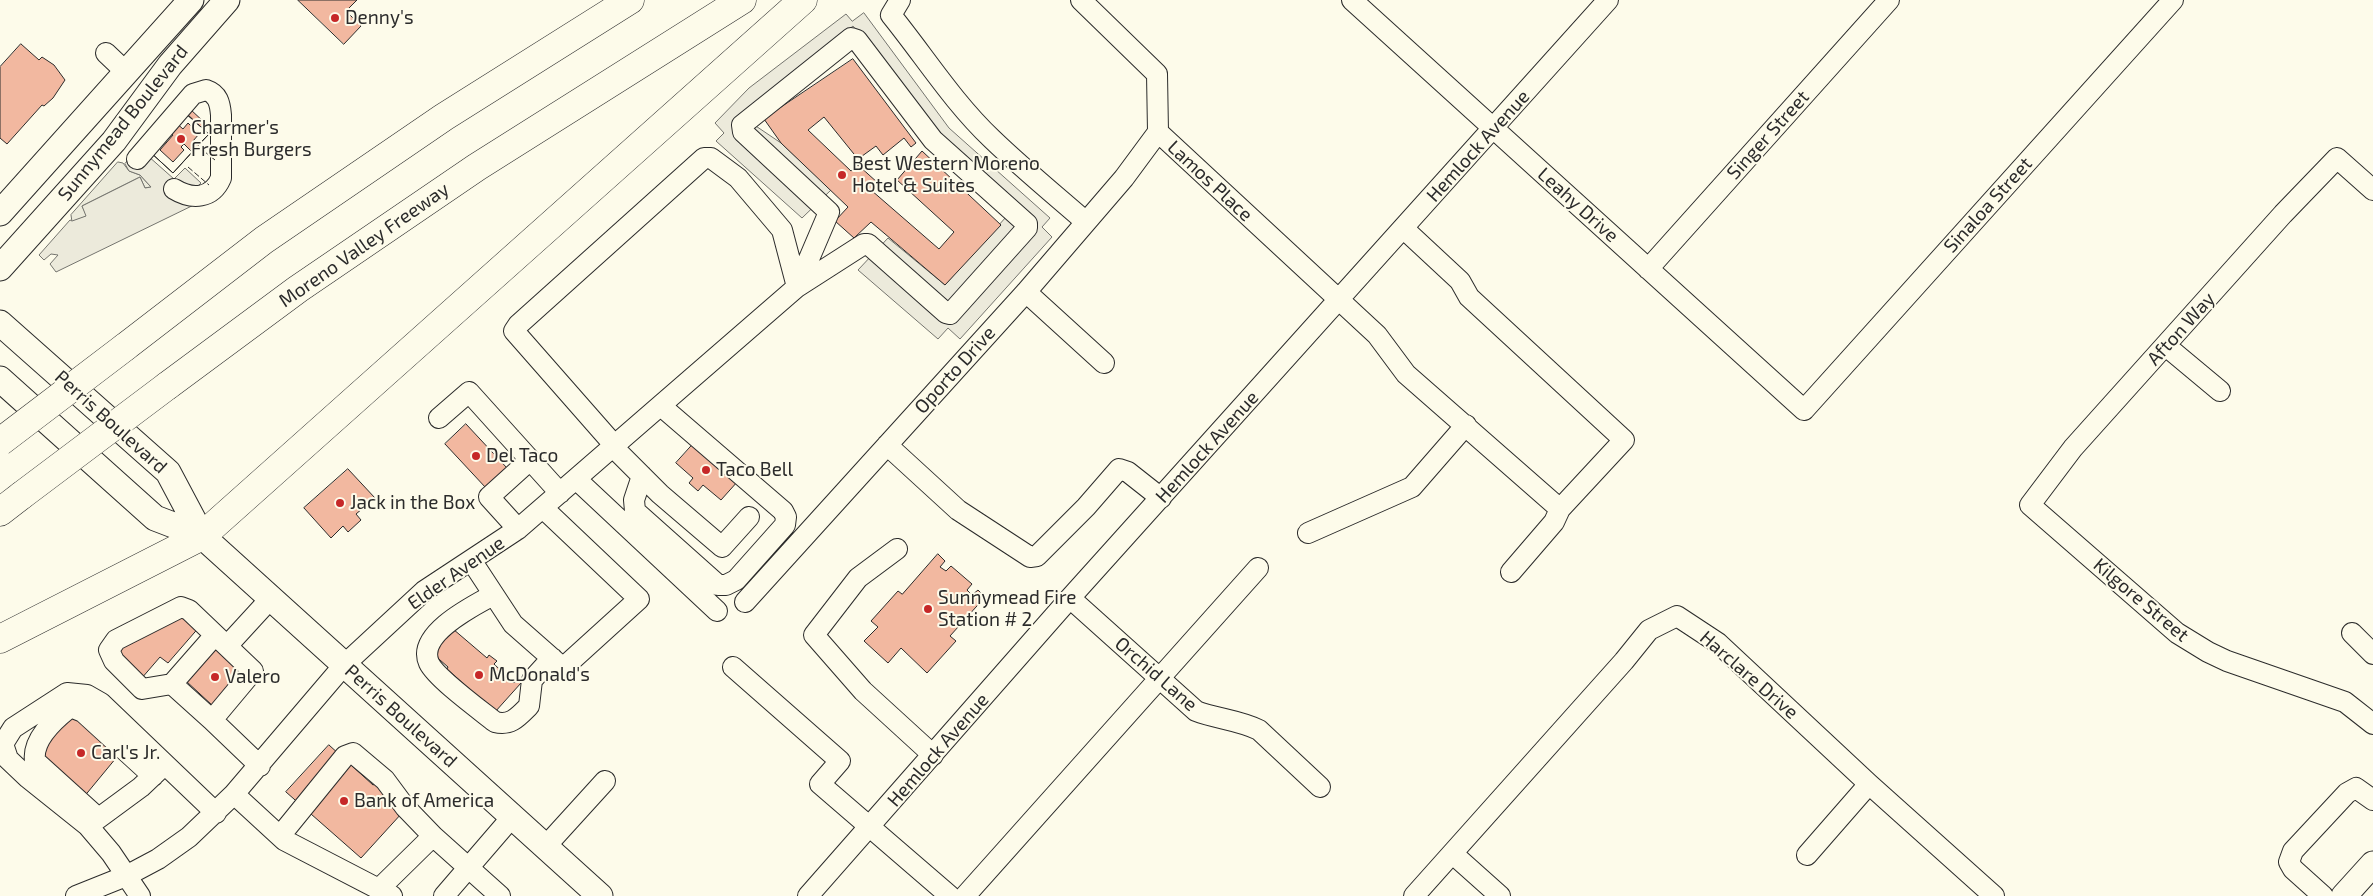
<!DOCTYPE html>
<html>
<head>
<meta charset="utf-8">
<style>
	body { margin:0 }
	canvas { display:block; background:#fdfbea }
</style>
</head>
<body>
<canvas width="2373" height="896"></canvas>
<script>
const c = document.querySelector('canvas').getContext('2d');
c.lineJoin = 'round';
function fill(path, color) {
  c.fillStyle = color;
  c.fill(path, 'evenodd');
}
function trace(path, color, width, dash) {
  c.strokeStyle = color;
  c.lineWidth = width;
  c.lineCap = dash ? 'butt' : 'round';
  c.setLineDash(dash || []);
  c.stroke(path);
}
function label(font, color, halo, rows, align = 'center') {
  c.font = font + ' "Exo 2",sans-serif';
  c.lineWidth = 4;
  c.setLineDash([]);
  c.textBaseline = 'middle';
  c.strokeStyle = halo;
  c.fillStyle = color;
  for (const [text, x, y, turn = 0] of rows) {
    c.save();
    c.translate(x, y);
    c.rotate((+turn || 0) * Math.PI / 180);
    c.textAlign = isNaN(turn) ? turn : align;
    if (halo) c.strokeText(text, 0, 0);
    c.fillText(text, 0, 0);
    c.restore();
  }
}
const green = new Path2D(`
	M118,162L123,163L129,171L140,175L151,187L145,188L140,177L82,206L87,216L72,222L71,215Z`);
const parking = new Path2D(`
	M864,13L949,128L1050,218L1042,227L1052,237L960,339L948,328L938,339L858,270L888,238L945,285L1015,207L938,138L853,26L741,116L781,143L831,190L802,218L716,141L724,133L715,123L749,88L846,14L852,21Z
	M139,148L174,179L185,168L201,183L198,186L202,201L56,272L50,264L58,255L51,254L44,260L39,255L70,220L72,221L86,216L82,206L140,177L145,188L151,187L140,175L129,171L125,164Z`);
const building = new Path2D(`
	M298,0H357L346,11L361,26L344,44Z
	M21,44L39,60L42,57L54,65L65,80L53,98L44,106L42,105L7,144L0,138V67Z
	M853,59L916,143L911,147L904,138L883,155L876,146L858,159L824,117L808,130L851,171L858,165L878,183L871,190L939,249L954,232L897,180L922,151L1001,225L945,285L871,222L854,238L835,221L848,207L781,143L764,119Z
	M190,109L205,123L201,127L186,113Z
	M184,112L209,134L173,173L149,151Z
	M184,112L209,134L198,145L193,141L199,134L188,123L183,129L175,122Z
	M167,130L173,135L160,150L173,162L184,150L181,147L184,144L192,152L173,173L149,151Z
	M466,424L507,468L486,488L445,444Z
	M695,442L738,481L721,500L703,485L698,491L689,483L693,478L676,463Z
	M348,469L375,498L356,514L361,520L348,532L343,526L331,538L304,508Z
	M938,554L945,561L940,567L946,571L951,566L972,584L967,590L972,595L978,590L985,597L950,636L956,641L927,673L901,648L888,663L864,641L878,627L871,621L898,591L902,594Z
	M181,608L201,625L168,663L160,657L141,679L118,658L119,639Z
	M453,629L487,658L489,655L497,661L494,664L514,683L517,680L521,683L495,712L447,669L448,667L432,653Z
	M215,647L245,673L213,706L186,681Z
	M72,710L121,752L83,798L39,759L37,748Z
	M329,745L373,785L375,784L402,813L361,858L286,792Z`);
const minor = new Path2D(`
	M900,0L891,15C925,57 953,102 992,139C1022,168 1055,195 1086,222
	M1081,0L1157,74L1158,132L1377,335L1406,374L1560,509L1624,440L1469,297L1460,281L1403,228
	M1352,0L1804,410L2173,0
	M106,53L126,72
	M137,159L193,94L206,90C218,94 220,103 221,115V178C212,199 192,200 174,189
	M2373,190L2337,158L2283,214L2073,448L2030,505L2177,633L2208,652L2227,661L2345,702L2373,724
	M1648,269L1889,0
	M1026,292L1104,363
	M2166,346L2220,391
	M439,418L469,392L560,493
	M887,445L958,510L1030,557L1037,556L1086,507L1119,469L1128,472L1161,498
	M615,446L514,331L518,325L704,158H711L738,178L782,230L797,287
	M613,447L660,494L722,547L749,517
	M642,476L634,500L635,511L718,585H726L736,580L785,525L786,517L783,511L661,406
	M576,479L717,611
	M518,529L489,497L530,460
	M1308,533L1412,487L1466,425
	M897,549L858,578L814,635L863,691L933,755
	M471,560L513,624L563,668L639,599L543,508
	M1511,572L1554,522L1560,509
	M493,595C473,606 416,634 429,663C436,678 480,710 495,722C511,726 518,717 529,706L532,680L552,658
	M1070,598L1196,711C1217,719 1239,720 1259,730L1320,787
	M745,602L1026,292L1124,178L1158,132
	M2352,633L2373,654
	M227,646L271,598
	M733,667L840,761L820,784L950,896
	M172,684L142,689L114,661L109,650L116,640L181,607L189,610L253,671L212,720L260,766
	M212,720L172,684L215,635
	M234,794L284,840L392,896
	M98,818L35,761C32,740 53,721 68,709L73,708L83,712L153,776
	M88,826L141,787L161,768
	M280,836L345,756L353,753L385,780L405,807L433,836
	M545,847L605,781
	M1453,854L1500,896
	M1807,855L1869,784
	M380,888L433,836L500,896
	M76,896L126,876L158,859L189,837L234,794L344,665L424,591L518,529L797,287L864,244H868L946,313L950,314L1027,228V224L933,140L857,40L851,38L742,125L743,132L829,212L797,287
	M140,896L111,853L88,826L28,778L8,759L3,744L13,728L67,693L87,695L101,703L216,813
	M444,896L512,817
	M808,896L1070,598L1608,0
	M965,896L1258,568
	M1414,896L1624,661L1649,630L1677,616L1718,643L1869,784L1994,896
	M2323,896L2293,869L2289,862L2293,851L2347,793L2356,788L2373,800`);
const major = new Path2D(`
	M0,213L191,0
	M0,268L114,141L170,65L227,0
	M0,323L168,472L202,536L600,896
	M0,379L155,518L202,536
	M2344,896L2373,864`);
const highway = new Path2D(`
	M125,347L264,240L444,117L630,0
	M167,386L298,289L477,167L742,0
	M0,512L22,495
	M0,639L202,536L803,0`);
const highwayBridge = new Path2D(`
	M0,442L125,347
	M22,495L167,386`);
const fence = new Path2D(`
	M205,152L215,160
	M188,167L209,185`);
const markers = [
	[335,18,5,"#c62828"],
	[181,139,5,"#c62828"],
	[842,175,5,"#c62828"],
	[476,456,5,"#c62828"],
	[706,470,5,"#c62828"],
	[340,503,5,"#c62828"],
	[928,609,5,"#c62828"],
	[479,675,5,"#c62828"],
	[215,677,5,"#c62828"],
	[81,753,5,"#c62828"],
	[344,801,5,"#c62828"]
];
const poiNames = [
	["Denny's",345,18],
	["Charmer's",191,128],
	["Fresh Burgers",191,150],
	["Best Western Moreno",852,164],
	["Hotel & Suites",852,186],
	["Del Taco",486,456],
	["Taco Bell",716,470],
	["Jack in the Box",350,503],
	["Sunnymead Fire",938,598],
	["Station # 2",938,620],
	["McDonald's",489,675],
	["Valero",225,677],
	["Carl's Jr.",91,753],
	["Bank of America",354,801]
];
const streetNames = [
	["Sunnymead Boulevard",123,123,-51],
	["Singer Street",1768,135,-48],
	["Hemlock Avenue",1478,146,-48],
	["Lamos Place",1210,181,43],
	["Leahy Drive",1578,205,42],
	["Sinaloa Street",1988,205,-48],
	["Moreno Valley Freeway",364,245,-35],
	["Afton Way",2181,329,-48],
	["Oporto Drive",955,370,-48],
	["Perris Boulevard",111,422,42],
	["Hemlock Avenue",1207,447,-48],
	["Elder Avenue",456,573,-35],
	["Kilgore Street",2141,600,40],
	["Orchid Lane",1156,674,41],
	["Harclare Drive",1749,675,41],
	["Perris Boulevard",401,716,42],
	["Hemlock Avenue",938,750,-49]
];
fill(green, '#ecebdb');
trace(green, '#74746e', 1);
fill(parking, '#eceadb');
trace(parking, '#74746e', 1);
fill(building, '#f2b8a0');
trace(building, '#2b2b2b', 1);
trace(minor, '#2b2b2b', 22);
trace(major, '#2b2b2b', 27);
trace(highway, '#2b2b2b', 29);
trace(minor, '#fdfbea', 20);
trace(major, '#fdfbea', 25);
trace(highway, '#fdfbea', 28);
trace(highwayBridge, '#2b2b2b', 29, []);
trace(highwayBridge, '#fdfbea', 28);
trace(fence, '#2b2b2b', 1, [6, 2.5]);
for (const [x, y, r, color] of markers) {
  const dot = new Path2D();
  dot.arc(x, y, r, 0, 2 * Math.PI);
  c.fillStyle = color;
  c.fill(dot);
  trace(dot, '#fdfbea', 2);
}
label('19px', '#2b2b2b', '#fdfbea', poiNames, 'left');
label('19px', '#2b2b2b', '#fdfbea', streetNames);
</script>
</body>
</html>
